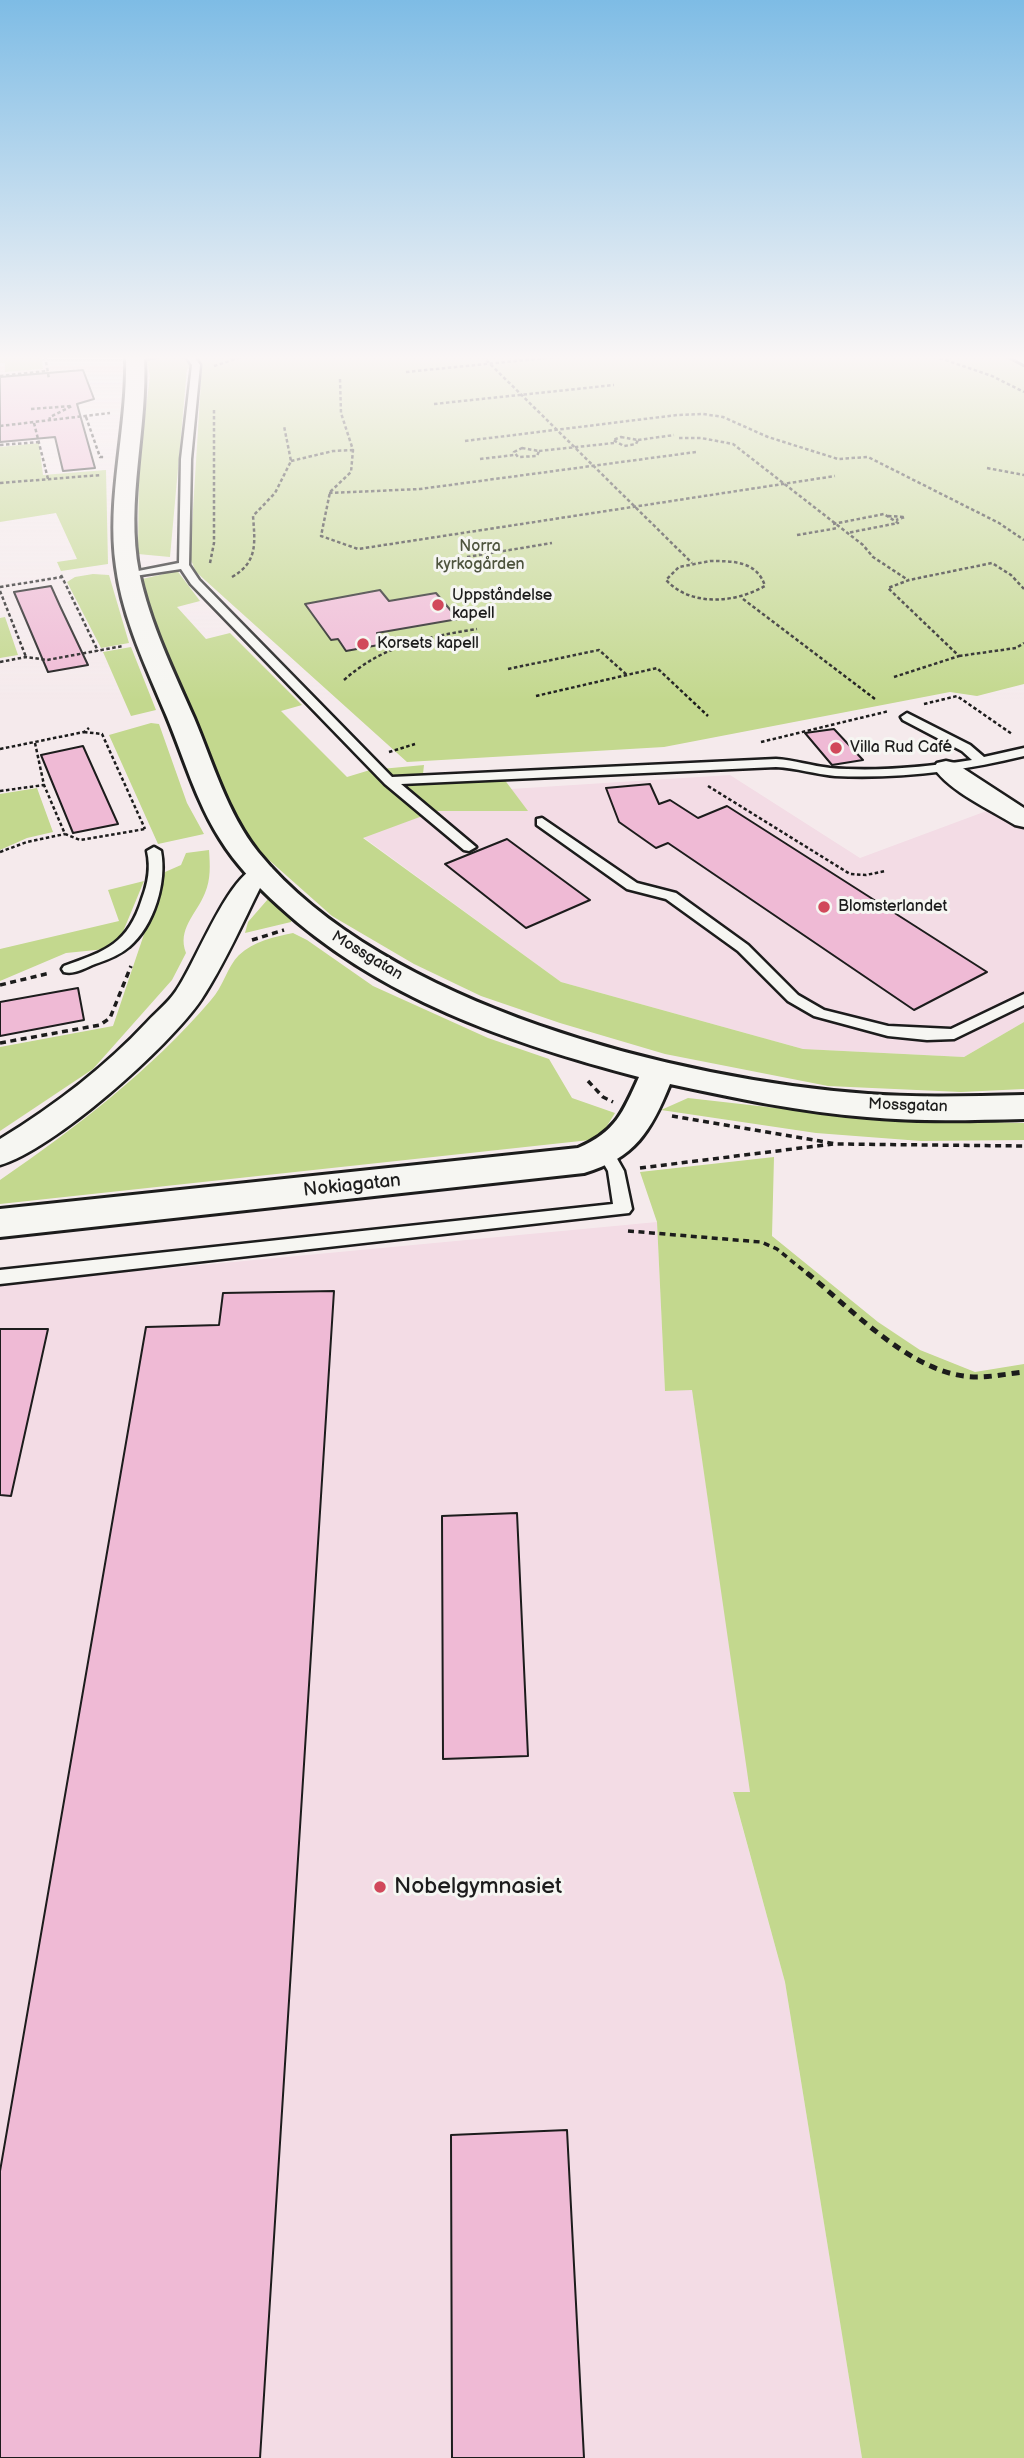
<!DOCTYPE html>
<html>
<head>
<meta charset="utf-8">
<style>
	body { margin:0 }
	canvas { display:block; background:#f5eaec }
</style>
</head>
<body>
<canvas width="1024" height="2458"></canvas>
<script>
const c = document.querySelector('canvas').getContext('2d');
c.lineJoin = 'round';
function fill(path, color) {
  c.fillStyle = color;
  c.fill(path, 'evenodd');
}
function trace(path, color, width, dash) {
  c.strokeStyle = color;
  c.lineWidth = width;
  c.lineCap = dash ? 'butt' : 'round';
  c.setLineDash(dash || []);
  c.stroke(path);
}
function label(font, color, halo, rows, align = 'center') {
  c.font = font + ' "Balsamiq Sans",sans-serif';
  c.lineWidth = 6;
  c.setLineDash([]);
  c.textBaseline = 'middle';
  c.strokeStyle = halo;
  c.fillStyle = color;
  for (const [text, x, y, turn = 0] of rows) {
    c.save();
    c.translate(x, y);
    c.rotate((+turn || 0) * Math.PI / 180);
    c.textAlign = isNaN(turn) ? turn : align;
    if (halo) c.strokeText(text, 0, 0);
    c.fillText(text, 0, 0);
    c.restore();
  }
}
const built = new Path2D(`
	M730,775L860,858L1008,803L1024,810V1022L964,1057L803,1049L561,982L363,837L495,790Z
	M657,1222L665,1390H692L751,1792L733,1793L785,1982L862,2458H0V1284Z`);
const green = new Path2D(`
	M42,356L43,369L5,372V363H0V357Z
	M146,356H1002L1024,366V684L977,696L950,692L664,747L407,762L196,572L190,558L202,365L187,369L170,557L138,554L139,464L150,376Z
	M39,443L43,475L106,470L108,564L61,571L57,562L77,559L56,513L0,522V447Z
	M163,569H176L200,601L177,607L206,639L230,633L302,705L281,711L347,777L370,770L424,765L422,783L504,779L528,811H436L363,838L561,982L803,1049L964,1057L1024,1022V1089L961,1092L828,1086L665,1054L560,1023L481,996L414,964L332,916L261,853L229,806L156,630L142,579L164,574Z
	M93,574L109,575L129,643L101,648L67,582L75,577Z
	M5,617L18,655L0,658V618Z
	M131,647L156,710L131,716L103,652Z
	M151,723L159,724L187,803L204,834L158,844L109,735Z
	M37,788L53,832L27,838L0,850V794Z
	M209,850C210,865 211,879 205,893C196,915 177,929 186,953L172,980L93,1069L0,1131V1047L113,1026L165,872L181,865L186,853Z
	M144,881L120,939L106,949L66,953L0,981V949L119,921L108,890Z
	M268,899H272L292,919L291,922L245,933L248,922Z
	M293,933L307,940L373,986L488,1038L549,1059L572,1098L615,1113L599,1139L0,1204V1180C77,1127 150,1071 211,1000C223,987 227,967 239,955C254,941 274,937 293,933Z
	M688,1098L873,1119L1024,1123V1140L921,1141L816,1133L661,1110Z
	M774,1157L772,1236L878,1322L920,1350L975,1372L1024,1364V2458H862L785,1982L733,1792H750L692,1390L665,1391L657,1222L640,1172Z`);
const building = new Path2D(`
	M83,370L94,399L77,404L95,468L63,471L55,437L0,442V377Z
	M51,586L60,606L88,665L48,672L14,592Z
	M380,590L389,601L436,593L458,619L377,633L384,644L346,651L338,639L331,640L305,604Z
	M834,729L863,760L832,765L805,733Z
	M83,746L118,824L73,833L41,755Z
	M650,784L659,804L670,800L698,818L727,806L987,972L914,1010L668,843L656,848L619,822L606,788Z
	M507,839L590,900L526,928L445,864Z
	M78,988L84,1020L0,1036V1002Z
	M334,1291L260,2458H0V2171L146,1327L219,1325L223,1293Z
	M0,1329H48L11,1496L0,1495Z
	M517,1513L528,1756L443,1759L442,1516Z
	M567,2130L584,2458H452L451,2135Z`);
const pathFar2 = new Path2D(`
	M45,356L49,379
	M482,356L692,563
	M934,356L992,376L1024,392
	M214,366L244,356
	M406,372L565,356
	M0,376L47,371
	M340,379L341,413L353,450L351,472L330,492L321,536L358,549L835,476
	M434,404L614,385
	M31,409L72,406L50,417L49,422
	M86,417L100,457H105
	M34,423L48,479
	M0,426L110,413
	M621,437L638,440L636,444L624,446L613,440Z
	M679,438H701L733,444L863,545L873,557L908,580
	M638,440L674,435
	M465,441L677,415L703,414L723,417L768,437L838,459L868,457L999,523L1024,540
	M0,445L40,442
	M522,448L539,451L537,456L518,457L514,452Z
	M539,451L614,443
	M480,459L514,455
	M291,461L333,451L353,450
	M987,468L1024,475
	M0,483L101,475
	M329,493L420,489L696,452
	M888,516L905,517L896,520
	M833,524L884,514L898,523L847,533
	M797,535L838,528
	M467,557L552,543
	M710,561C733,561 757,561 765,586C735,603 691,607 666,580L679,567Z
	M210,563L214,543V410
	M61,575L98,651
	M232,577C258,562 255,543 253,516L275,493L291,461L284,426
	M0,587L62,577
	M0,591L26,657
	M743,599L875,699
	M959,656L1016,648L1024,643
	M0,662L26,657L47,660L123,646
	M508,669L599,650L627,675
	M894,677L959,656L888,588L909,580L992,563L1011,575L1024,589
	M344,680C383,645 427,637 477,629
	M536,696L657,668L708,716
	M924,704L957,696L1012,734
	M84,732L102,734L145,829
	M761,742L889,711
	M35,743L44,785L65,834L80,840L145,829
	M0,749L84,732L89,728
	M389,752L415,744
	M708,786L850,874L866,875L885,871
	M0,791L44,785
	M0,852L27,842L65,834`);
const pathFar1 = new Path2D(`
	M252,940L284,930
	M0,985L50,973
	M0,1043L100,1025L110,1018L131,966
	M588,1081L603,1097L613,1102
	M672,1116L837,1144L1024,1146
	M640,1168L833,1144
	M628,1231L761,1242L777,1249L809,1275`);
const path = new Path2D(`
	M807,1273C850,1308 908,1369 964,1376C984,1379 1004,1374 1024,1372`);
const service = new Path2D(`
	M158,356L135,361L131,359Z
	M186,356H194L200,365L191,459L189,565L199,580L392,777L776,759C794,760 812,766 830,768C877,772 926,767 972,760L962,751L903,720L901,717L907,713L970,745L984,757L1024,748V756C963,771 899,779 835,776C815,774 796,768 776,767L401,784L476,847L469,851L464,850L385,784L191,584L181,569L128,577L123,574L179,563L181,459L192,365Z
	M542,818L637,883L676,893L748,945L798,995L824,1010L888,1026L951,1029L1024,994V1005L954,1039L927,1040L888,1036L814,1016L788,1001L738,951L666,899L627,889L537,825V819Z
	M154,847L161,851C167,882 154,926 129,947C120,955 107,960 95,964C85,968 74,975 64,972L62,969L64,966C106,951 128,944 142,899C148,883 151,868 147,851Z
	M605,1146L611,1148L624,1171L632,1209L629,1213L0,1284V1270L613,1204L608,1171L597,1152Z`);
const minor = new Path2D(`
	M946,761L955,763L1024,808V827L1015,825C991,810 949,791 934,768L937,763Z
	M261,865L271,867L275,873L261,886C242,924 224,965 201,1000C170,1046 52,1151 0,1165V1139C54,1106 104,1068 147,1022C156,1012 168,1003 176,991C197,961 228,873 261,865Z`);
const tertiary = new Path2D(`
	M126,356H144C148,428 125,501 139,572C150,624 173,670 194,718C213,763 227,813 258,852C384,1006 678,1080 868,1094C920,1098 972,1096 1024,1095V1119C972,1120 919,1122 867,1117C801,1112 735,1098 670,1084C651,1131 635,1158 584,1173L0,1237V1209L578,1148C616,1132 623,1112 639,1077C509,1043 379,998 279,906C256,885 236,865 220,839C196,801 184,758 167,717C147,669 123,620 116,567C106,497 128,427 126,356Z`);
const primary = new Path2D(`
	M1009,356H1024V364Z`);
const markers = [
	[438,605,7,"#d1495b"],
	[363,644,7,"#d1495b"],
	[836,748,7,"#d1495b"],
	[824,907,7,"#d1495b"],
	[380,1887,7,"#d1495b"]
];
const farParknames = [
	["Norra",480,547],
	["kyrkogården",480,565]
];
const farPoinames = [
	["Uppståndelse",452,596],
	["kapell",452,614],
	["Korsets kapell",377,644],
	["Villa Rud Café",850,748],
	["Blomsterlandet",838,907]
];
const farStreetnames = [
	["Mossgatan",367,956,31],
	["Mossgatan",908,1106,2]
];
const streetNames = [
	["Nokiagatan",352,1186,-6]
];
const nearPoinames = [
	["Nobelgymnasiet",394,1887]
];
fill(built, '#f3dce5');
fill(green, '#c3d88e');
fill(building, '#efbad5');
trace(building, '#1c1c1c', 2);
trace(service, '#1c1c1c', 5);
trace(minor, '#1c1c1c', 5);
trace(tertiary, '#1c1c1c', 6);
trace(primary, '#1c1c1c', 6);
trace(pathFar2, '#1c1c1c', 2.5, [3.5, 2.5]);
trace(pathFar1, '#1c1c1c', 3.5, [6, 4.5]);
trace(path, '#1c1c1c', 5, [8, 6]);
fill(service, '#f6f6f2');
fill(minor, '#f6f6f2');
fill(tertiary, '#f6f6f2');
fill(primary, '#f6f6f2');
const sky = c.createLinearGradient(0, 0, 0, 701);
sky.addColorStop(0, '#7ebce5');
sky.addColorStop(0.51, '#faf6f6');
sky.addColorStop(1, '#faf6f600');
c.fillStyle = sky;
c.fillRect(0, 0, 1024, 701);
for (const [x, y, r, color] of markers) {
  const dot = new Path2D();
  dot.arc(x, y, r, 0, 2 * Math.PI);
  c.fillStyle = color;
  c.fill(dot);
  trace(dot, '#f6f6f2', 2.5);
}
label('16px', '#4e543e', '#f6f6f2', farParknames);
label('16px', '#1c1c1c', '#f6f6f2', farPoinames, 'left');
label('16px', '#1c1c1c', '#f6f6f2', farStreetnames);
label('19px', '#1c1c1c', '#f6f6f2', streetNames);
label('23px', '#1c1c1c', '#f6f6f2', nearPoinames, 'left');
</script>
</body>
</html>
